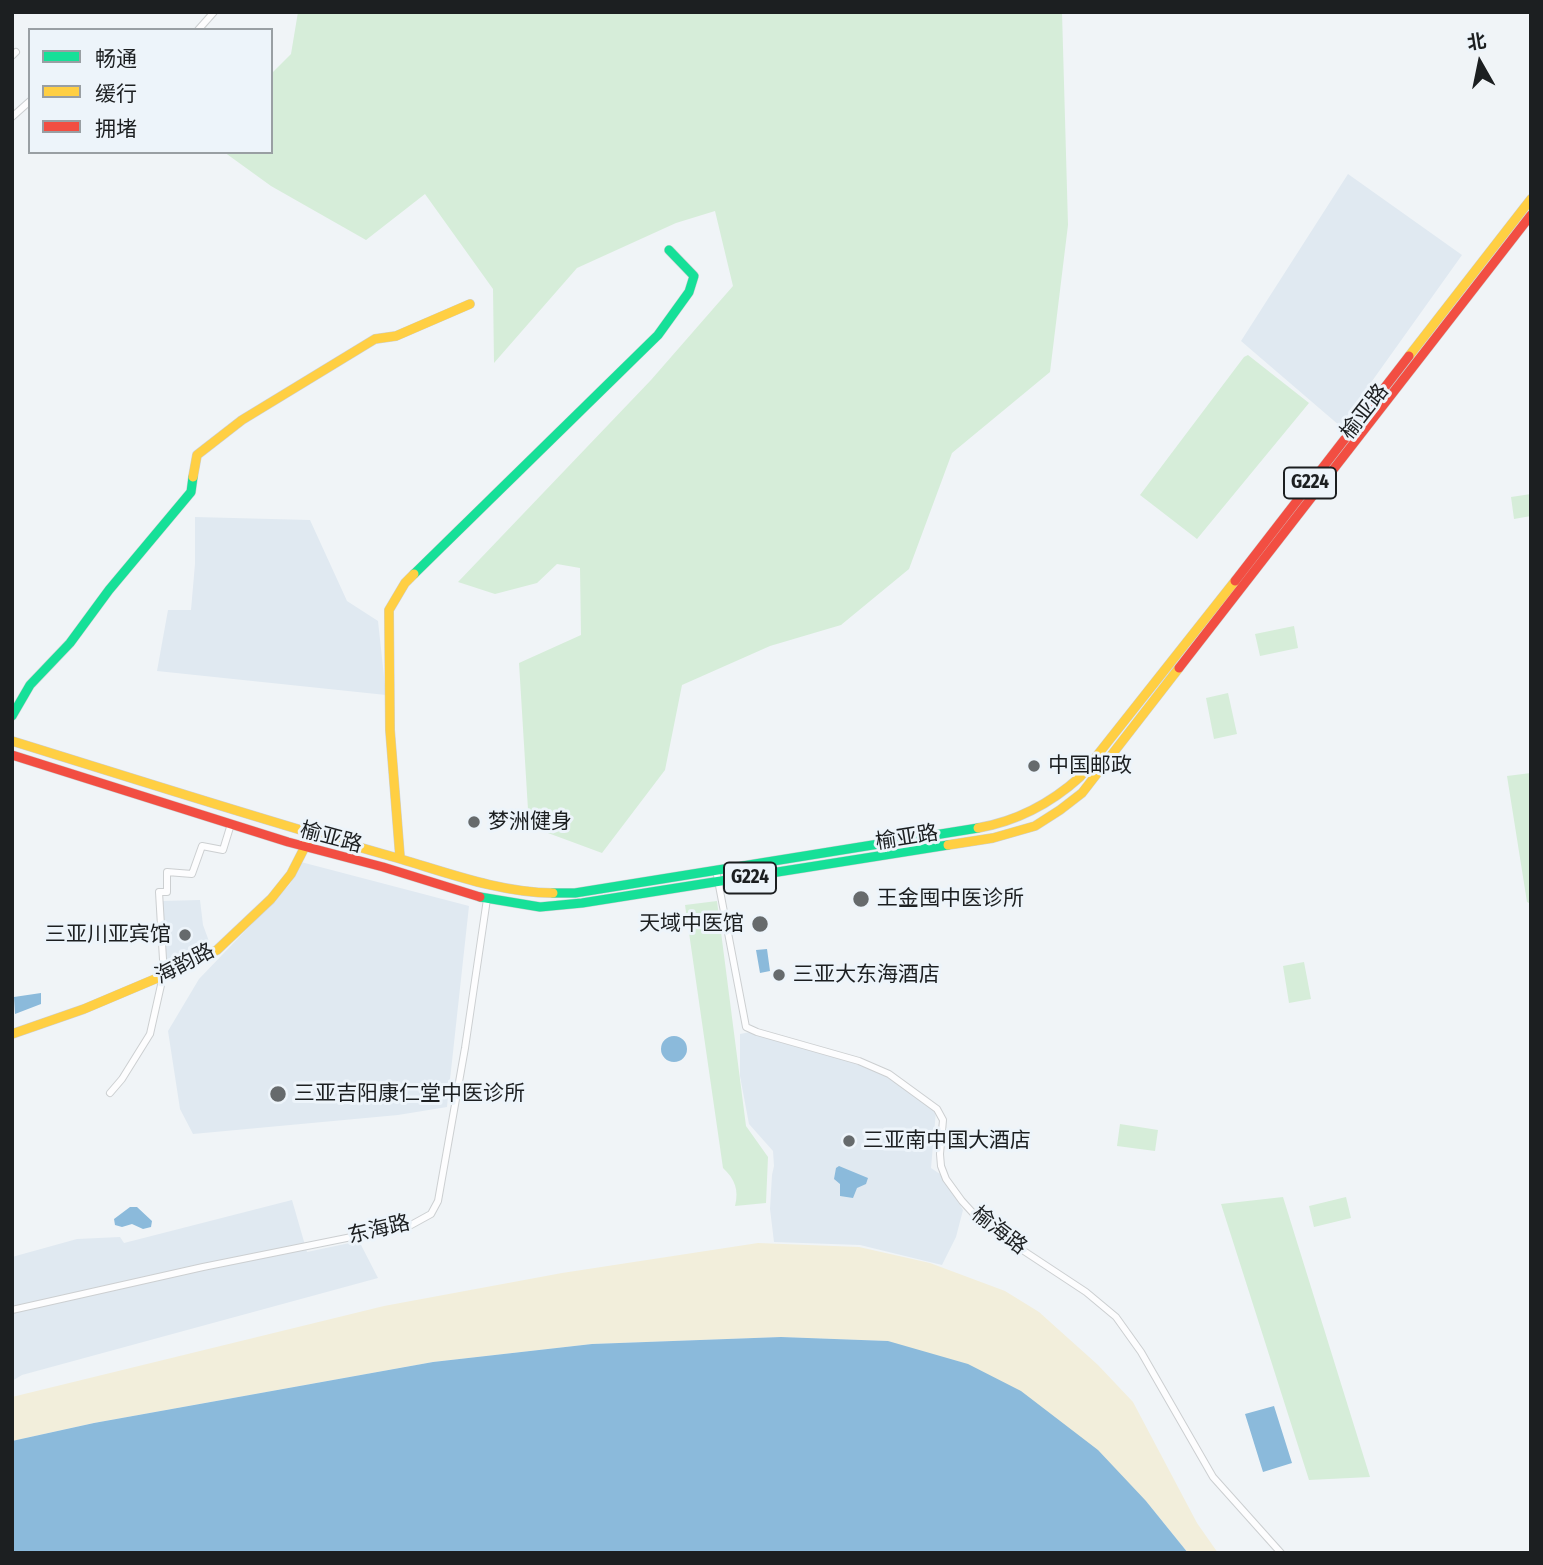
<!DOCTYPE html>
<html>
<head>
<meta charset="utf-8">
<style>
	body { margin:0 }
	#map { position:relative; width:1543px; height:1565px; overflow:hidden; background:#f0f4f7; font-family:"Fira Sans Condensed","Noto Sans SC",sans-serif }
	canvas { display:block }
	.frame { position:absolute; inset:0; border:14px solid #1c1f21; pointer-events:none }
	.legend { position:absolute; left:28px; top:28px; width:245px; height:126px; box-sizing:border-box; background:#edf4fa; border:2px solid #999fa3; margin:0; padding:9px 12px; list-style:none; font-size:21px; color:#1c1f21 }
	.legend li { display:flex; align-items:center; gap:14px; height:35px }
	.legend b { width:35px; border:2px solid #999fa3 }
	.north { position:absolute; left:1445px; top:28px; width:70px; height:70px; -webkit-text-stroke:5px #edf4fa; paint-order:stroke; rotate:351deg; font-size:19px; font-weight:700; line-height:28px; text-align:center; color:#1c1f21 }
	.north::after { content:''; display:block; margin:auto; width:24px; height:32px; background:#1c1f21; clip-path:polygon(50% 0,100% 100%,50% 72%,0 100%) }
</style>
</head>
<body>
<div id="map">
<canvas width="1543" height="1565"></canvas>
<div class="frame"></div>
<ul class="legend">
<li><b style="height:9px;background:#16e098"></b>畅通</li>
<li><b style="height:9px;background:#ffcf43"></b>缓行</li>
<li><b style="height:9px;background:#f24e42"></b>拥堵</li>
</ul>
<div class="north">北</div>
</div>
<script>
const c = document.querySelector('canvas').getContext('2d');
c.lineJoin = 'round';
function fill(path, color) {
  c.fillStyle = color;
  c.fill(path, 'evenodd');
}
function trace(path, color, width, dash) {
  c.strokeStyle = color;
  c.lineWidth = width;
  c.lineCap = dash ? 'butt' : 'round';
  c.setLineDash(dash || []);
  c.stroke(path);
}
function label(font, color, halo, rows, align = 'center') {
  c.font = font + ' "Fira Sans Condensed","Noto Sans SC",sans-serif';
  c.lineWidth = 6;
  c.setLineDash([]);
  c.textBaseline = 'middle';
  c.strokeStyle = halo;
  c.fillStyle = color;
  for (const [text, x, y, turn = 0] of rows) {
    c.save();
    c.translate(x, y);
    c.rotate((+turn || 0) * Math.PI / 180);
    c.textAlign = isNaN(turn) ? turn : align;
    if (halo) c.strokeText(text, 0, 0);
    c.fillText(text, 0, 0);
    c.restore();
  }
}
const built = new Path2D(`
	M1348,174L1462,255L1340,426L1241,341Z
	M195,517L310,520L347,601L378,621L386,695L157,671L168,610H191L195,564Z
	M301,862L469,906L447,1107L398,1115L193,1134L180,1109L168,1031L199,979L290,884Z
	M200,900L203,925L210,944L165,967L162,901Z
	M750,1032L862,1064L890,1076L936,1111L931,1168L943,1176L963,1210L956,1237L942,1265L860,1245L774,1242L770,1209L772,1175L774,1166L773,1151L749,1124L740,1076V1034Z
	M292,1200L307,1252L359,1241L378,1278L22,1375L12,1381V1257L77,1239L120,1237L124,1243Z`);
const green = new Path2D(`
	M298,12H1062L1068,225L1050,372L952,453L909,569L841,625L770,646L682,685L665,770L602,853L529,826L519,663L581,635L580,568L557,564L537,583L495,594L458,582L651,380L733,286L715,211L676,223L577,268L494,363L493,289L425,194L366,240L271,186L224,152H271V74L291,54Z
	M1248,355L1309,403L1197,539L1140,495L1244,357Z
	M1531,494V516L1514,519L1511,497Z
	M1294,626L1298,648L1260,656L1255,634Z
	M1228,693L1237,734L1214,739L1206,698Z
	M1531,773V904L1527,902L1507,776Z
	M717,901L746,1126L768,1157L766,1203L735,1206C739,1190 735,1179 723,1168L685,905Z
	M1304,962L1311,999L1289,1003L1283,966Z
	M1120,1124L1158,1130L1155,1151L1117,1146Z
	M1283,1197L1370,1477L1309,1480L1221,1204Z
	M1346,1197L1351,1218L1314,1227L1309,1206Z`);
const sand = new Path2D(`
	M758,1243L859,1247L930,1263L1005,1291L1039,1312L1098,1365L1133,1402L1197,1523L1218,1553H1188L1146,1501L888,1341L781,1337L592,1344L433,1362L94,1423L12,1441V1397L384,1306L562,1273Z`);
const water = new Path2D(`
	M767,949L770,971L760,973L756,950Z
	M41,993V1004L15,1014L14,997Z
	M661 1049a13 13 0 1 1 26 0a13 13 0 1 1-26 0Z
	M839,1166L868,1178L866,1184L857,1188L853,1198L840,1196V1184L834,1179L836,1168Z
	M130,1207H137L152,1221L151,1227L143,1229L132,1224L122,1227L115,1225L114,1219Z
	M781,1337L888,1341L968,1364L1021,1391L1098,1450L1146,1501L1188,1553H12V1441L94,1423L433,1362L592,1344Z
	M1274,1406L1292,1463L1263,1472L1245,1414Z`);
const street = new Path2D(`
	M198,30L214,12
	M12,56L16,52
	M12,117L30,101
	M716,870L746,1027L757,1032L859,1061L889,1074L937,1109L943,1120L940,1154L941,1166L946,1179L962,1201L983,1224L1086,1292L1116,1317L1141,1352L1213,1477L1281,1553
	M164,976L159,892H167V872L192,874L202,846L223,850L231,824
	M110,1093L122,1079L150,1034L161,985L160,977
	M12,1310L203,1267L411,1225L431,1214L438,1201L465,1048L487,899`);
const fast = new Path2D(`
	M414,574L658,335L689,292L694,276L669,250
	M12,716L30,685L70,643L109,590L191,492L193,477
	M553,893H575L978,828
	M480,897L540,907L582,903L948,845`);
const slow = new Path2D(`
	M1409,356L1531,199
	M193,477L197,455L242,420L375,339L396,336L470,304
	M12,741C135,779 259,819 383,854C438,869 496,893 553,893
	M978,828C1018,821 1050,804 1080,777L1235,581
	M948,845L993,838L1035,826L1060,810L1082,793L1179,668
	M400,857L390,730L389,610L405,583L414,574
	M12,1034L84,1009L181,968L217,950L271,899L291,874L312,833`);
const jam = new Path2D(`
	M1235,581L1409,356
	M1179,668L1531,215
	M12,755L288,842L383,867L480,897`);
const markers = [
	[1034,766,7,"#666a6c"],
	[474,822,7,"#666a6c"],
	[861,899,9,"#666a6c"],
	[760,924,9,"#666a6c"],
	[185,935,7,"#666a6c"],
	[779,975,7,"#666a6c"],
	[278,1094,9,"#666a6c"],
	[849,1141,7,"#666a6c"]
];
const shields = [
	[1310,483,52],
	[750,878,52]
];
const shieldNames = [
	["G224",1310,483],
	["G224",750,878]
];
const streetNames = [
	["榆亚路",1365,412,-52],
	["榆亚路",331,838,15],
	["榆亚路",907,838,-9],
	["海韵路",185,964,-27],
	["东海路",379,1230,-13],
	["榆海路",999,1231,38]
];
const poiNames = [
	["中国邮政",1048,766],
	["梦洲健身",488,822],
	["王金囤中医诊所",877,899],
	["天域中医馆",744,924,"right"],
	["三亚川亚宾馆",171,935,"right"],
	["三亚大东海酒店",793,975],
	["三亚吉阳康仁堂中医诊所",294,1094],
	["三亚南中国大酒店",863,1141]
];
fill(built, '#e0e9f1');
fill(green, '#d6edd9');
fill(sand, '#f2eedb');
fill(water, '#8bbadb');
trace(street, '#cccfd1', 8);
trace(fast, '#cccfd1', 10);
trace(slow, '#cccfd1', 10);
trace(jam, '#cccfd1', 10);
trace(street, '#fdfdfe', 6);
trace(fast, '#16e098', 9);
trace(slow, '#ffcf43', 9);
trace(jam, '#f24e42', 9);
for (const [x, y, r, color] of markers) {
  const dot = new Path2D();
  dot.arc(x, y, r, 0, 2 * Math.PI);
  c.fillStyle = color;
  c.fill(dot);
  trace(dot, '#edf4fa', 2.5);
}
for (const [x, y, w] of shields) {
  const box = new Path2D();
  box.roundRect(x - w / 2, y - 15.5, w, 31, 5);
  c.fillStyle = '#edf4fa';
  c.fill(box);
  trace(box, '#1c1f21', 2);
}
label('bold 19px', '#1c1f21', null, shieldNames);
label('21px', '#1c1f21', '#edf4fa', streetNames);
label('21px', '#1c1f21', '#edf4fa', poiNames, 'left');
</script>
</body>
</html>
